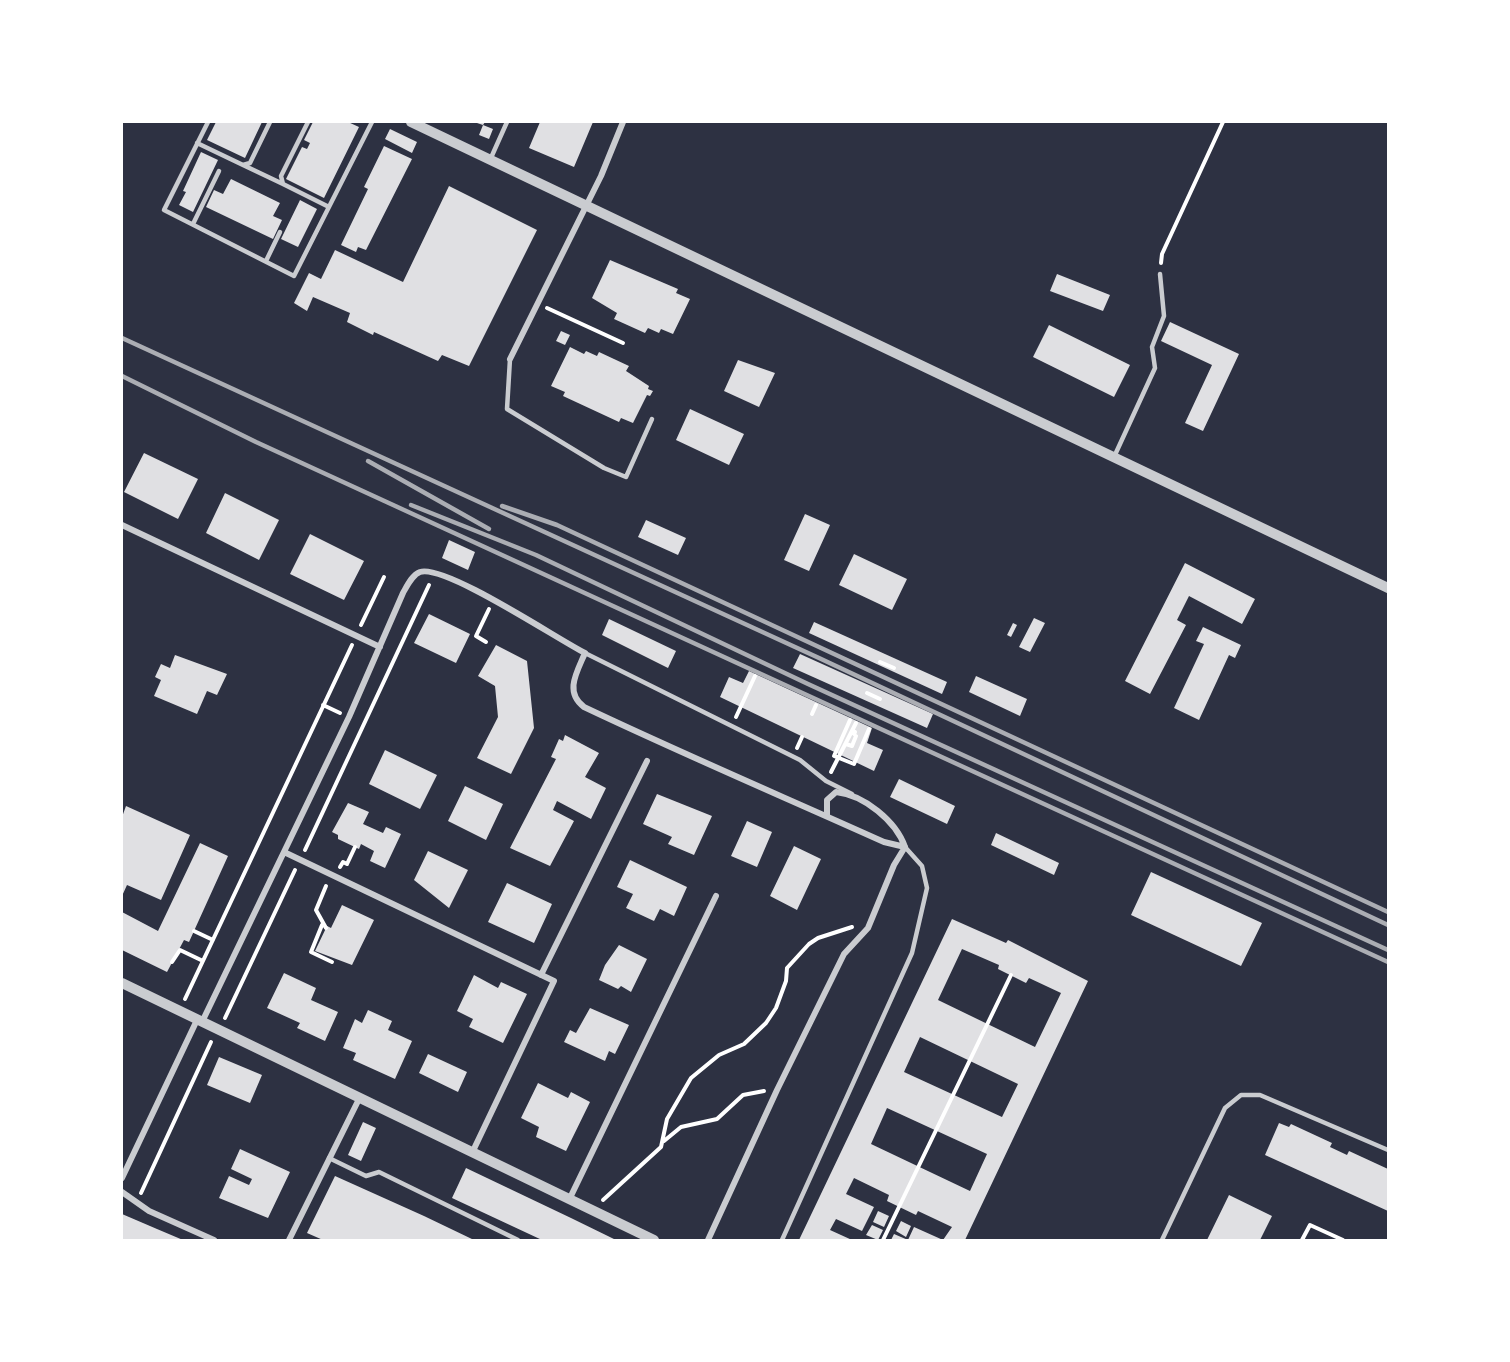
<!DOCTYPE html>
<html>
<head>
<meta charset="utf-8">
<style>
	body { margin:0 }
	#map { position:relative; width:1510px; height:1362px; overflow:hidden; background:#2d3142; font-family:"Crimson Pro",serif }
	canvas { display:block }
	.frame { position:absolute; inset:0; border:123px solid #fff; pointer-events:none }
</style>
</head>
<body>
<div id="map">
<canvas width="1510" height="1362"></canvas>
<div class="frame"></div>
</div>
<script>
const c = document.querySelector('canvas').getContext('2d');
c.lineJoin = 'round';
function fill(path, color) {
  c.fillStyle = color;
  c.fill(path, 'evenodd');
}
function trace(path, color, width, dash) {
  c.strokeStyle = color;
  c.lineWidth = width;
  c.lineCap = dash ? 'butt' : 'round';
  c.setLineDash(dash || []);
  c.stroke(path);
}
const building = new Path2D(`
	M216,122H262L245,158L207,140Z
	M313,122H348L359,127L324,198L286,179L302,147L307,149L310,143L304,140Z
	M474,122H485L483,125L493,129L489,139L479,135L483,125Z
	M540,122H593L574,167L529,148Z
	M390,129L417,142L412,153L385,139Z
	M384,146L412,159L366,250L358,247L356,252L341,245L368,189L364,187Z
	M201,152L218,160L193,212L179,205L186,192L183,191Z
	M231,179L280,203L273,216L282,220L273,239L206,207L214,190L223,194Z
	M449,186L537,230L469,366L442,355L438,361L374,332L373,335L347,322L350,313L313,297L307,311L294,303L309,273L321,279L335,250L403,282Z
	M300,200L317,209L298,247L281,239Z
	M610,260L678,289L676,293L690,299L673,334L661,329L659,333L648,328L645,333L614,319L617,313L592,298Z
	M1057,274L1110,295L1103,311L1050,291Z
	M1170,322L1239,354L1203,431L1185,423L1212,365L1161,341Z
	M1049,325L1130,365L1114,397L1033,357Z
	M561,331L570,335L565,345L556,341Z
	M570,347L584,354L586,351L597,356L599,352L629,366L626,371L649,386L648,389L653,391L650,396L647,395L633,423L621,418L619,422L563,396L565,392L551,386Z
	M738,360L775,373L759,407L724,391Z
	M690,409L744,434L729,465L676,440Z
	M144,453L198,479L178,519L124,492Z
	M225,493L279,520L259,560L206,533Z
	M805,514L830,525L809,571L784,560Z
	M646,520L686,538L678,555L638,537Z
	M310,534L364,561L344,600L290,574Z
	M449,540L475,552L468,570L442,558Z
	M854,554L907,579L892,610L839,585Z
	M1185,563L1255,599L1242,624L1189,596L1177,620L1186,625L1150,694L1125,681Z
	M429,614L470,634L456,663L414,643Z
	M1034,618L1045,623L1030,652L1019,647Z
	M609,619L676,651L668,668L602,635Z
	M814,622L947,682L942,694L809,633Z
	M1013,623L1017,625L1011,637L1007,635Z
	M1203,627L1241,645L1235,658L1229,655L1199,720L1174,708L1204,644L1196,641Z
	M496,645L527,661L534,728L511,774L477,758L498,717L495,686L478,676Z
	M800,654L933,714L927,728L793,668Z
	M175,655L227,674L217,695L207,691L197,714L154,696L161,680L155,677L161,664L170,668Z
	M749,671L872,728L867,743L883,750L874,771L720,697L729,677L743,683Z
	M976,676L1027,699L1020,716L969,692Z
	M565,735L599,753L585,777L606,788L591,819L557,801L553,810L574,821L550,866L510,848L556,759L551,757L559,739L563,741Z
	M385,750L437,775L420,809L369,784Z
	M899,779L955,806L947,824L890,797Z
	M465,786L503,804L486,840L448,821Z
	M657,794L712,816L694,855L668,844L672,837L643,824Z
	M348,803L369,812L363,824L383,833L386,827L401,834L385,868L370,861L374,851L361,844L359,849L338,839V835L332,832Z
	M126,806L190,835L161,900L127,885L122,896V817Z
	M747,821L772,832L757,867L731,856Z
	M996,833L1059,863L1054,875L991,845Z
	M200,843L228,856L189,942L184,940L167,972L122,950V912L158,931Z
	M794,846L821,859L797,910L770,896Z
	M428,851L468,870L449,908L414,880Z
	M630,860L687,887L674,916L660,909L654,921L626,908L633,894L617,887Z
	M1151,872L1262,923L1241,966L1131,915Z
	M507,883L552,904L534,943L488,922Z
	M342,905L374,920L352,965L315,951L327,926L331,928Z
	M952,919L1006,943L1008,940L1088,981L965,1240H891L894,1234L908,1240L914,1227L943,1240L952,1227L918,1211L916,1215L887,1201L889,1195L854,1178L846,1194L874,1207L862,1231L836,1219L830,1230L852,1240H799ZM962,949L999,965L998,969L1026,983L1029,978L1061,993L1035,1047L938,1000ZM920,1037L1018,1084L1002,1117L904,1072ZM887,1108L987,1154L970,1191L871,1144Z
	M619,945L647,959L631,992L621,986L618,989L599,980L605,965Z
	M284,973L316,988L311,1000L338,1012L325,1041L297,1028L300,1023L267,1008Z
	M474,975L498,988L501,982L527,994L503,1043L469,1027L473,1019L457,1011Z
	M590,1008L629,1025L615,1054L609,1051L605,1061L564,1042L570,1030L576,1033Z
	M368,1010L392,1021L388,1030L412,1041L395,1079L353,1060L356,1053L343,1048L355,1019L362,1023Z
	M428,1054L467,1072L458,1092L419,1073Z
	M219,1057L262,1075L250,1103L207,1085Z
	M538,1083L568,1098L571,1092L590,1102L566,1151L536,1137L539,1127L521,1118Z
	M363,1122L376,1128L361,1161L348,1155Z
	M1279,1123L1289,1127L1291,1124L1332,1143L1330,1147L1347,1155L1349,1151L1388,1169V1211L1265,1155Z
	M240,1149L290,1172L268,1218L219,1198L229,1176L249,1185L252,1179L231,1169Z
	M466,1168L571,1218L616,1240H542L452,1198Z
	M335,1176L424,1216L474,1240H323L307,1233Z
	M1229,1195L1272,1216L1260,1240H1207Z
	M878,1211L889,1216L884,1227L873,1222Z
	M122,1214L157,1229L183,1240H122Z
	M901,1221L911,1226L906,1237L896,1231Z
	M872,1225L883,1230L878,1240L866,1235Z`);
const path = new Path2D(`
	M1161,263L1162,254L1223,122
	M547,308L623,343
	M361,625L384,577
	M486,642L476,636L489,609
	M880,662L894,668
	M867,693L880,699
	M323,705L340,713
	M812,714L816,705
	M736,717L755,676
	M850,720L834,756L854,764L869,729
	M852,731L855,732L854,734
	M846,744L852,746L856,736
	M797,748L802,737
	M831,772L856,723
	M305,850L429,585
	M340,867L343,862L347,864L355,847
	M322,925L311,952L332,962
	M326,928L316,910L326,886
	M194,931L213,940
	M172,962L180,950L203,961
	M185,999L352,645
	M225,1018L295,870
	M664,1141L681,1127L717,1119L743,1095L764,1091
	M141,1193L211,1042
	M603,1200L661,1147L667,1119L691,1078L719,1055L744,1044L766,1023L776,1008L786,981L787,968L809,944L818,938L852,927
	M883,1240L1011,975
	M1302,1240L1310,1225L1343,1240`);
const service = new Path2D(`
	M208,122L164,210L294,276L372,122
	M308,122L281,176L283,184L329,207
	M197,143L243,165L250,163L270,122
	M490,160L507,122
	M243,165L283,184
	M193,224L219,171
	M266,261L280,232
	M510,359L507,409L604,468L626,477L652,419
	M1114,457L1155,368L1152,347L1164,316L1160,274
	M585,653L800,760L826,781L852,794
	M329,1158L366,1176L379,1172L518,1240
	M782,1240L912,953L927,888L922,866L905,847
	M1162,1240L1225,1108L1241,1095H1260L1388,1150`);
const minor = new Path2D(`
	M510,359L601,176L623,122
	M122,525L380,647
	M827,816V800L836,792C864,795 896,821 905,847
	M284,852L554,981L472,1153
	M541,975L647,761
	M202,1022L349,717L403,593C407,586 412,575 420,572C445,564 557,639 585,653C577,672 564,692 584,707C683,754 784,797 884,842L905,847
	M122,1178L197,1020
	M122,1192L149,1211L214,1240
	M569,1200L716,896
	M289,1240L360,1097
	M708,1240L777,1090L844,954L868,928L894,865L905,847`);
const tertiary = new Path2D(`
	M411,122L1388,588
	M122,983L654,1240`);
const rail = new Path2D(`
	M122,338L819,658L1388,925
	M122,376L256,442L1388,962
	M368,461L489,529
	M411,505L536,555L808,684L1388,950
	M502,506L557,525L1388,912`);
fill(building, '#e0e0e3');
trace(path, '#fff', 4);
trace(service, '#caccd0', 4.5);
trace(minor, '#caccd0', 6);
trace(tertiary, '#caccd0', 10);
trace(rail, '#abadb3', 4.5);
</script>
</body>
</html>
